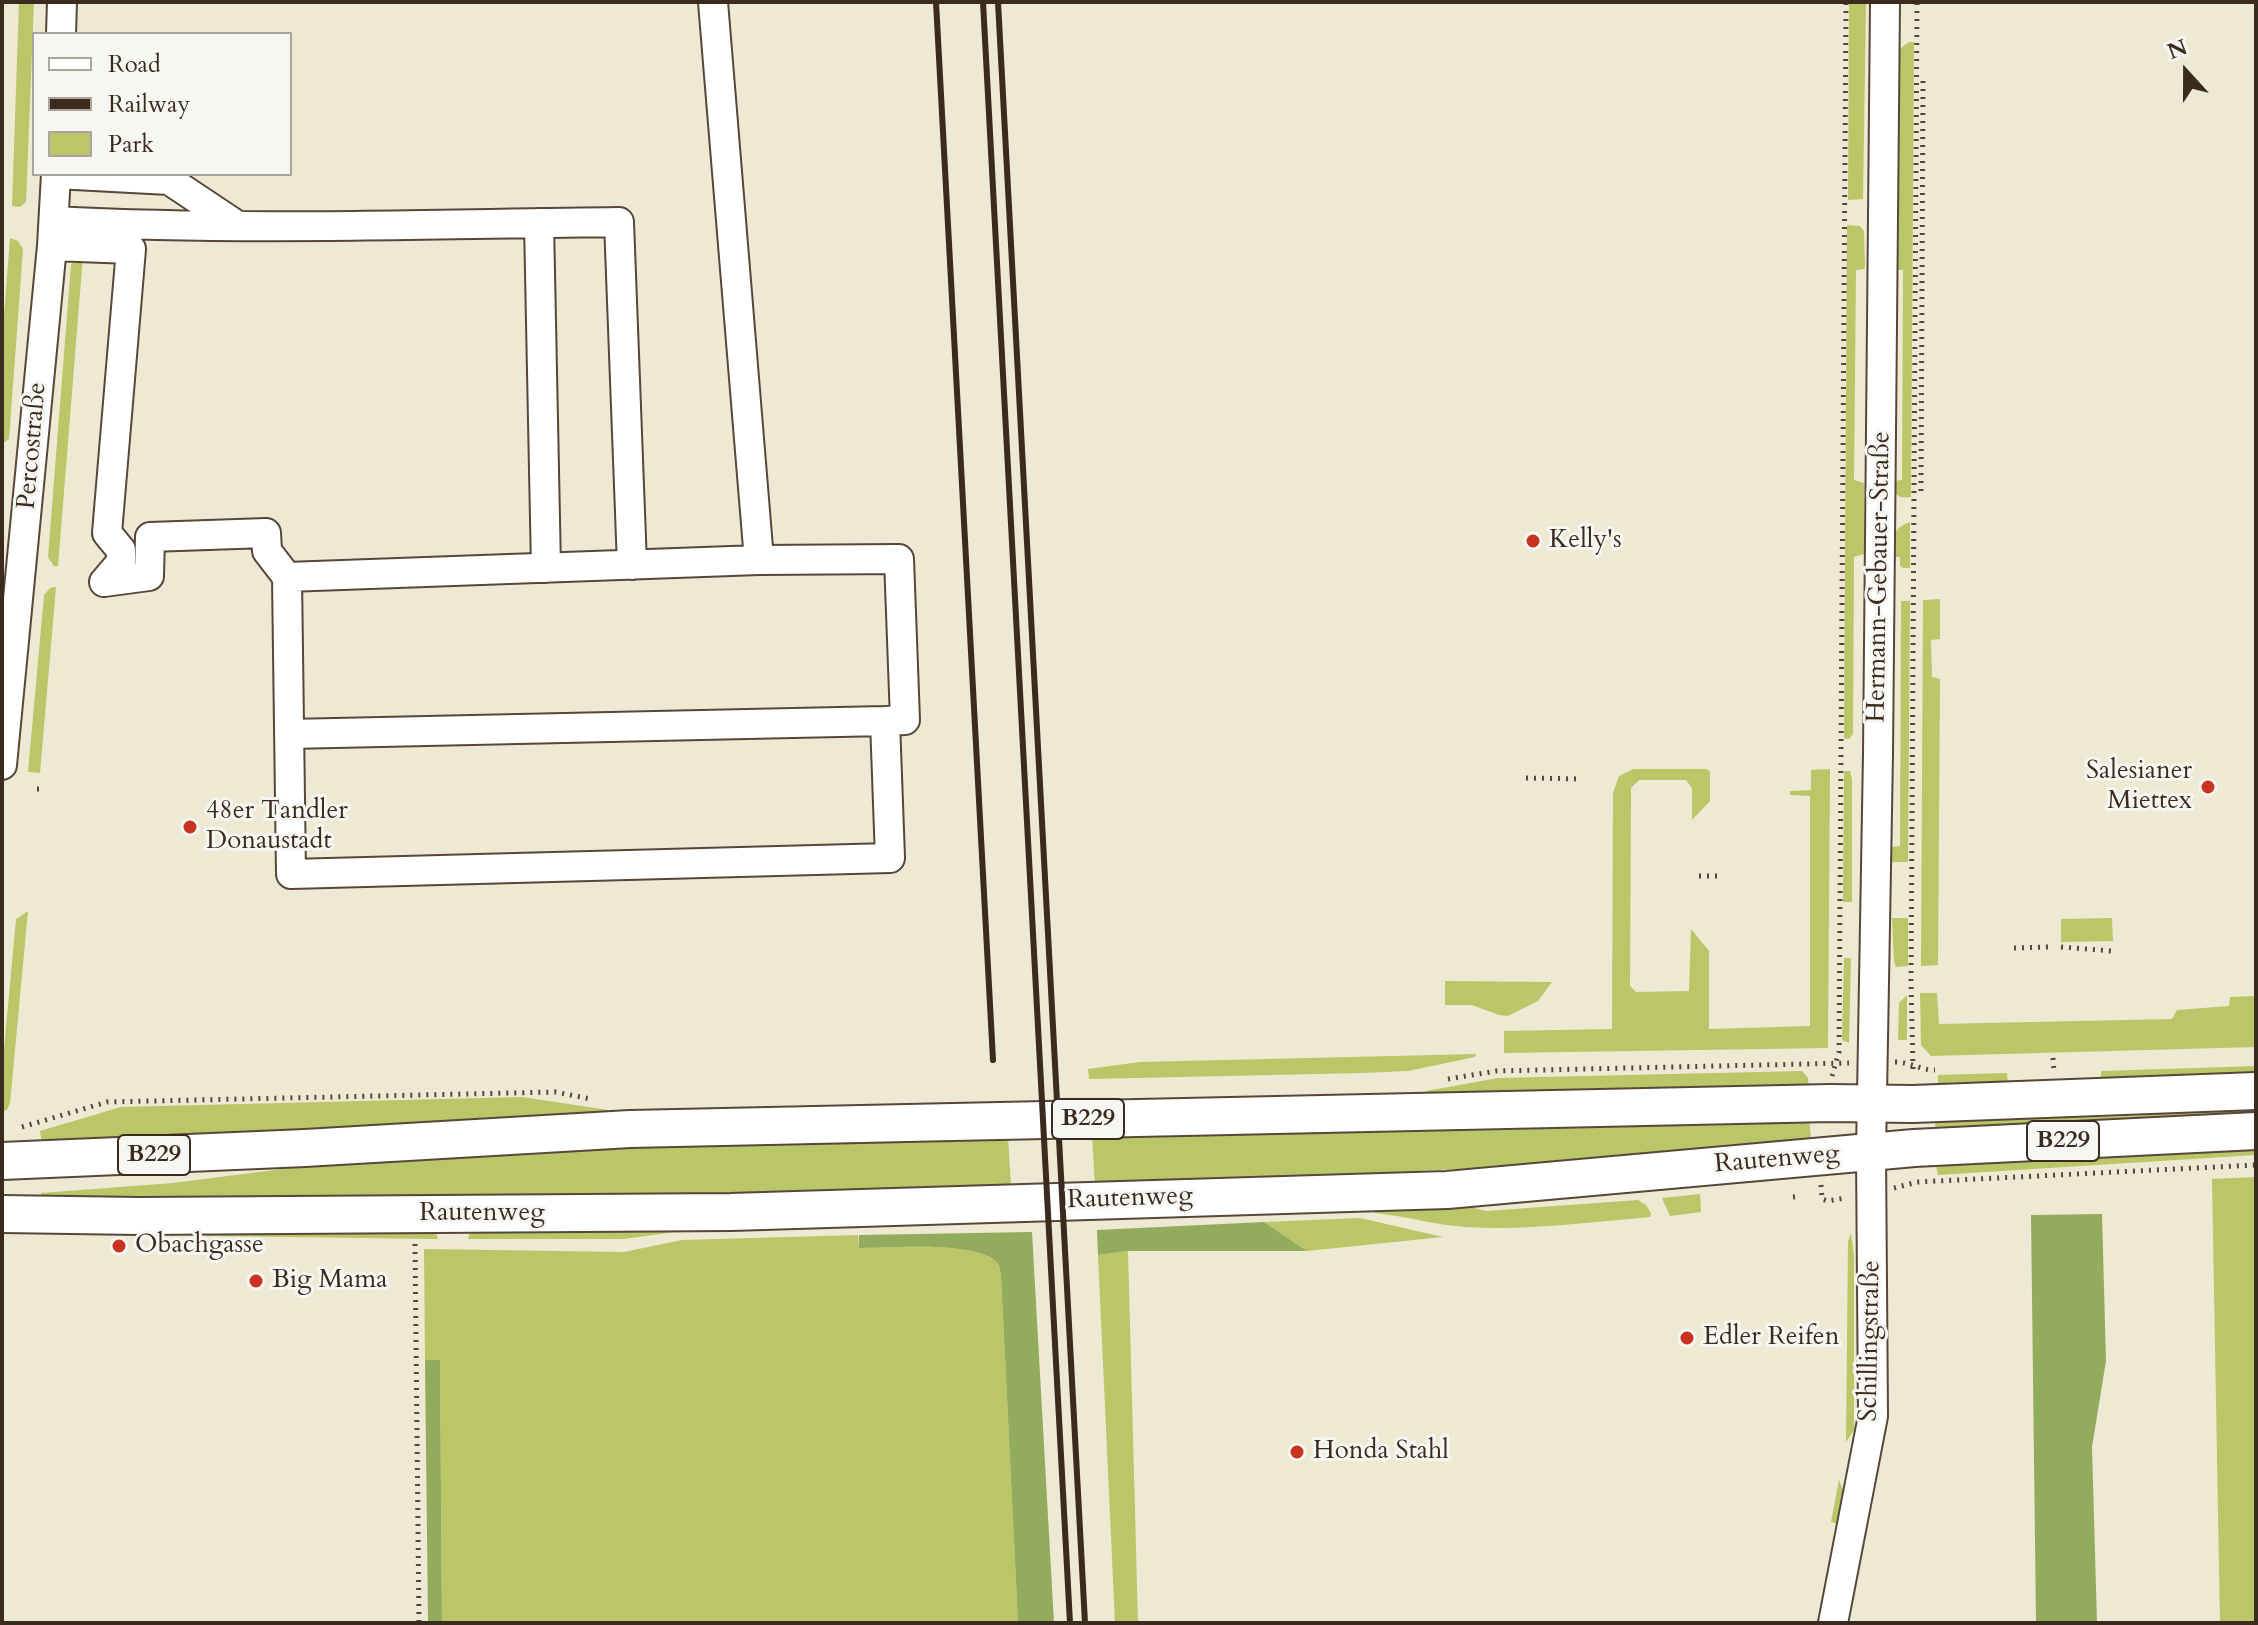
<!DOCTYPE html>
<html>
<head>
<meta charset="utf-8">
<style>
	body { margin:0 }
	#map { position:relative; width:2258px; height:1625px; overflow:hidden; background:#eee9d3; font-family:Cardo,serif }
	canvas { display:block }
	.frame { position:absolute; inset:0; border:4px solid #3b2a1e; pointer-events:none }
	.legend { position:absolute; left:32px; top:32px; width:260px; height:144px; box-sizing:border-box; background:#f6f6f2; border:2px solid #aba49d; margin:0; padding:10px 14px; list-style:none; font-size:24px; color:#3b2a1e }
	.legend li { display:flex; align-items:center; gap:16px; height:40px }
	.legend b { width:40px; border:2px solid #aba49d }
	.north { position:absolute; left:2146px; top:32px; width:80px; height:80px; -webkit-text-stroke:6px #f6f6f2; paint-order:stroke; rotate:339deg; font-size:22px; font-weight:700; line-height:32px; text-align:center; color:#3b2a1e }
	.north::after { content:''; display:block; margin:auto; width:28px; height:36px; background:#3b2a1e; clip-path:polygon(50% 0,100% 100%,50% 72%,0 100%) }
</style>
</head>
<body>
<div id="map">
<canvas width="2258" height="1625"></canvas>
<div class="frame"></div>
<ul class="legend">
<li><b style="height:10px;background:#fff"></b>Road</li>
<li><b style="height:10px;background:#3b2a1e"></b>Railway</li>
<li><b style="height:22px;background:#bac667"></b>Park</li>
</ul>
<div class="north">N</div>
</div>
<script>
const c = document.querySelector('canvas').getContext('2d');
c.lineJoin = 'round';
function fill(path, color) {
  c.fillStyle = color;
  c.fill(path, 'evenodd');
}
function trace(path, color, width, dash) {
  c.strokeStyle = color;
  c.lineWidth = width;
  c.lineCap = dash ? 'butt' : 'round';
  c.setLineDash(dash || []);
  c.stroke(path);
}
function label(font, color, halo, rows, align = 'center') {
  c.font = font + ' Cardo,serif';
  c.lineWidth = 6;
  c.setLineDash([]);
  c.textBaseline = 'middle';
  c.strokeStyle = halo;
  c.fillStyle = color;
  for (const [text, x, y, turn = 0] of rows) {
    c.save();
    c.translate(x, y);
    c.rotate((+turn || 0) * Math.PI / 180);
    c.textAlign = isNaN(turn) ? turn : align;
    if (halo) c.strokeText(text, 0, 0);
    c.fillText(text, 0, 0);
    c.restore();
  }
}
const green = new Path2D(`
	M19,2H34L26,202L20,207L12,206Z
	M1849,2H1866L1863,199L1848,200Z
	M1909,42H1914L1911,497C1897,499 1893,494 1894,481L1902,480L1903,270H1897L1894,267L1898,50Z
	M1847,225L1860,226L1864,231L1865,266L1864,269L1856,270L1854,480L1864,483V554L1854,557L1853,734L1849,739L1844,738Z
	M10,238L18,241L23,249L9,439L2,444V342Z
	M83,256L58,566H54L48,557L71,265L77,258Z
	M1910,522V568H1903L1900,566V557H1893C1892,540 1892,528 1910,522Z
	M56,587L40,773L28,772L44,595L50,588Z
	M1940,599V639L1931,640L1932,677L1940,679L1938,965L1921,966L1923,600Z
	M1901,601H1910L1908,862H1891L1892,847L1900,846Z
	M1633,769H1707L1710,772V801L1692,820V788L1686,780H1639L1631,788L1630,986L1636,992L1689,991L1691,929L1709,951V1029L1810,1026V796L1790,795V791L1811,790V770L1830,769L1828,1048L1504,1053V1031L1612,1029L1613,793L1619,776Z
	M1844,771H1850L1852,779V902H1843Z
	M28,911L10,1103L7,1110L2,1111V1071L16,919Z
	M1892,918H1908V966L1896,967L1894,962Z
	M2112,918L2113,941L2061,942V919Z
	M1844,958H1851L1849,1043L1842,1040Z
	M1445,981L1552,982L1538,1001L1508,1016L1499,1015L1472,1005H1445Z
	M1920,993H1937L1939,1024L2172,1019L2177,1010L2229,1006L2230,997L2256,996V1047L1931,1056L1921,1045Z
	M1907,995V1040H1898L1899,1003Z
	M1476,1054L1475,1057L1408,1071L1363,1073L1089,1079L1088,1069L1140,1062Z
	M2256,1066V1078L2101,1082V1071Z
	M1802,1071L1808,1078L1809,1091L1423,1095L1426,1091L1498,1078Z
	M2007,1073L2008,1084L1938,1086V1075Z
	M522,1097L608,1110V1114L286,1134L172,1135L42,1144L40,1131L121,1107Z
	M2256,1104V1117L1936,1139L1935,1121L2137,1116Z
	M1809,1116L1811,1139L1723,1145L1565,1164L1095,1186L1092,1134Z
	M1008,1136L1011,1187L716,1196L41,1203V1193L173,1183L384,1156L636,1145Z
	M2256,1146V1155L1938,1175L1936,1166Z
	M2256,1177V1623H2220L2212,1179Z
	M1700,1194L1701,1212L1670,1216L1662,1198Z
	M1638,1200L1646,1205L1651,1213L1650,1217C1590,1222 1526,1231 1466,1227C1435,1225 1406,1216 1375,1213L1372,1208L1463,1205L1486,1211Z
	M1360,1218L1443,1237L1307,1251L1264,1222Z
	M471,1227L677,1228L675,1232L624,1239H468Z
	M434,1228L438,1239L206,1236L207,1232Z
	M1851,1233L1854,1255V1430L1846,1442L1848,1241Z
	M858,1235L859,1248C886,1248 983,1240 998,1264C1000,1267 1000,1272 1001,1276L1018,1623H442L440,1360H425L424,1249L624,1252L682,1240Z
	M1128,1251L1138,1623H1115L1098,1255Z
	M1839,1480L1844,1493L1838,1524L1831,1522Z`);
const forest = new Path2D(`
	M2102,1214L2106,1361L2092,1447L2097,1623H2036L2031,1215Z
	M1264,1222L1307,1251H1128L1098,1255L1097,1230Z
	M1032,1232L1054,1623H1018L1001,1276C1000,1272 1000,1267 998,1264C983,1240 886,1248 859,1248V1235Z
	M425,1360H440L442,1623H428Z`);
const path = new Path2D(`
	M1921,491L1923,79
	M1526,778L1582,779
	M37,789H42
	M1699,876H1719
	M2061,947L2112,951
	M2014,948L2048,947
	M2053,1058L2054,1071
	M1895,1062C1910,1062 1920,1070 1935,1070
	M1913,1069L1911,982L1917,2
	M1832,1076L1839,1052L1846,2
	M1448,1079L1496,1071L1849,1063
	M22,1127L107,1102L555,1092L591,1099
	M1821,1185L1822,1199L1828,1201L1845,1198
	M1894,1188L1917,1182L2256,1165
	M1793,1197L1801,1196
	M415,1244L419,1623`);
const minor = new Path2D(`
	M713,2L759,560
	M61,34L62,2
	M56,174L169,180L238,226
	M54,221C242,231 431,224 619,222L632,565
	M539,223L546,568
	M52,246L131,249L107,533L121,550V562L104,582
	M287,577L759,560L899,559L905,720L885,721
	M104,582L149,576L150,537L266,533L267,551L287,577L291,874L890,858L885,721L289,734
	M2,765L52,246L56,174
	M1833,1623L1873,1416L1871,1152L1878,754L1885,2`);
const major = new Path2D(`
	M2,1161L305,1148L630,1129L1830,1103L1913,1104L2256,1091
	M2,1214L139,1216L731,1212L1447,1190L1914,1148L2256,1131`);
const rail = new Path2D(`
	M936,2L993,1060
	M983,2L1070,1623
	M998,2L1085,1623`);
const markers = [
	[1533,541,8,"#c8321e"],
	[2208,787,8,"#c8321e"],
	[190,827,8,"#c8321e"],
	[119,1246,8,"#c8321e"],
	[256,1281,8,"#c8321e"],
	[1687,1338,8,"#c8321e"],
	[1297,1452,8,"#c8321e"]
];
const shields = [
	[1088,1119,72],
	[2063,1141,72],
	[154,1155,72]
];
const shieldNames = [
	["B229",1088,1119],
	["B229",2063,1141],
	["B229",154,1155]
];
const streetNames = [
	["Percostraße",33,446,-85],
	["Hermann-Gebauer-Straße",1880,577,-89],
	["Rautenweg",1777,1160,-5],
	["Rautenweg",1130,1199,-2],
	["Rautenweg",482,1214],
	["Schillingstraße",1871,1341,-89]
];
const poiNames = [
	["Kelly's",1549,541],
	["Salesianer",2192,772,"right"],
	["Miettex",2192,802,"right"],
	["48er Tandler",206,812],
	["Donaustadt",206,842],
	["Obachgasse",135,1246],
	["Big Mama",272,1281],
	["Edler Reifen",1703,1338],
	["Honda Stahl",1313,1452]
];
fill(green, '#bac667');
fill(forest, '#93ab5c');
trace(minor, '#564739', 32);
trace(major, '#564739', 40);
trace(path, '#564739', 5, [2, 6]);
trace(minor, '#fff', 28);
trace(major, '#fff', 36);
trace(rail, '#3b2a1e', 6);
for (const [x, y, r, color] of markers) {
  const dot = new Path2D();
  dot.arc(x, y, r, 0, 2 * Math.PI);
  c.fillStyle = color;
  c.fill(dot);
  trace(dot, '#f6f6f2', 3);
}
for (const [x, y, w] of shields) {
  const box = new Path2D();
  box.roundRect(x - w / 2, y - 20, w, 40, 6);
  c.fillStyle = '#f6f6f2';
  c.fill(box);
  trace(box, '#3b2a1e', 2);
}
label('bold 24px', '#3b2a1e', null, shieldNames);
label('26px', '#3b2a1e', '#f6f6f2', streetNames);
label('26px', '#3b2a1e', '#f6f6f2', poiNames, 'left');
</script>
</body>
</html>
